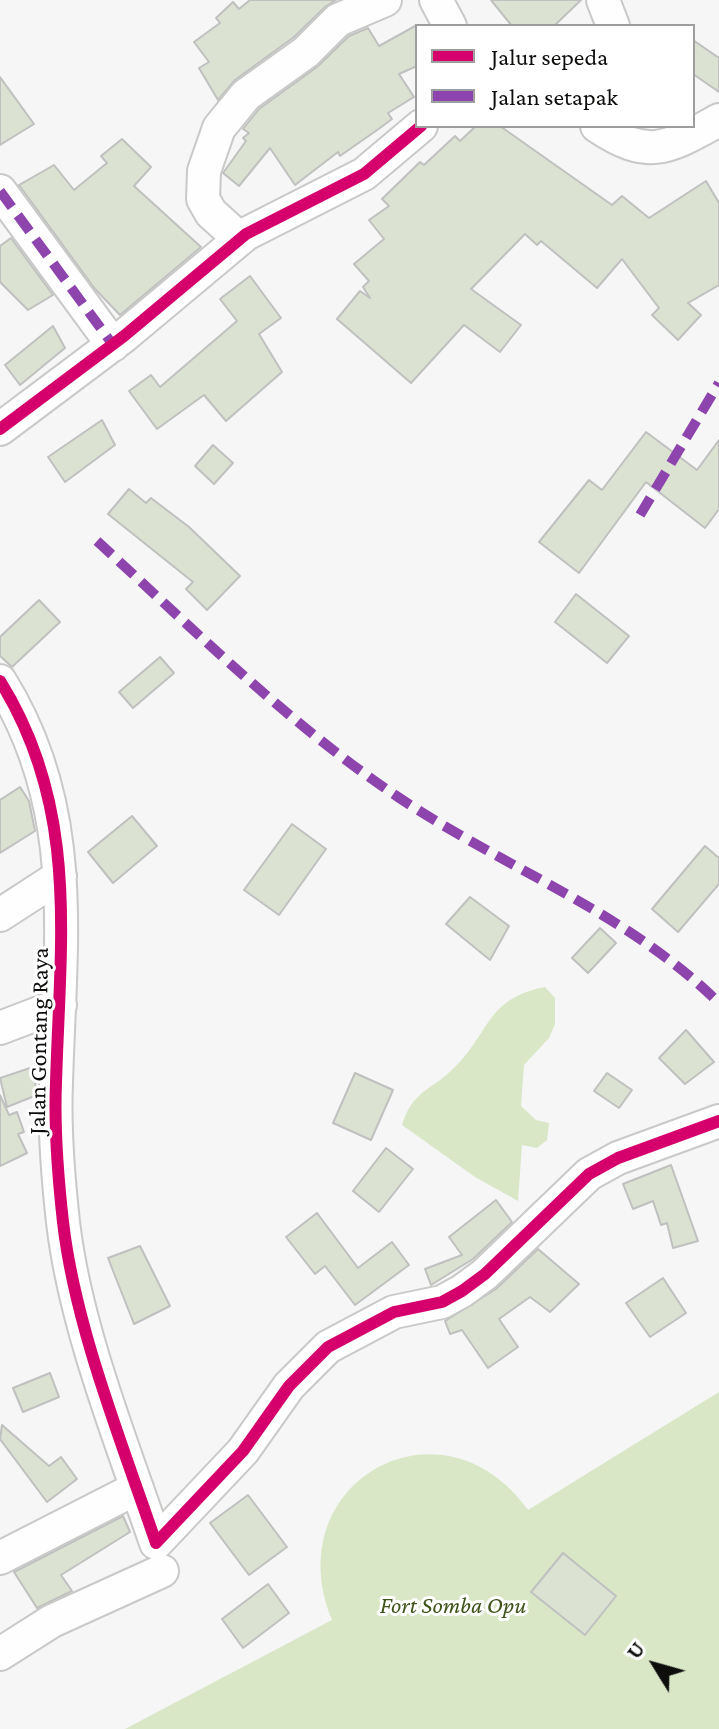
<!DOCTYPE html>
<html>
<head>
<meta charset="utf-8">
<style>
	body { margin:0 }
	#map { position:relative; width:719px; height:1729px; overflow:hidden; background:#f5f6f5; font-family:"Crimson Pro",serif }
	canvas { display:block }
	.legend { position:absolute; left:415px; top:24px; width:280px; height:104px; box-sizing:border-box; background:#fff; border:2px solid #9e9e9e; margin:0; padding:10px 14px; list-style:none; font-size:24px; color:#0d0d0c }
	.legend li { display:flex; align-items:center; gap:16px; height:40px }
	.legend b { width:40px; border:2px solid #9e9e9e }
	.north { position:absolute; left:615px; top:1625px; width:80px; height:80px; -webkit-text-stroke:6px #fff; paint-order:stroke; rotate:307deg; font-size:22px; font-weight:700; line-height:32px; text-align:center; color:#0d0d0c }
	.north::after { content:''; display:block; margin:auto; width:28px; height:36px; background:#0d0d0c; clip-path:polygon(50% 0,100% 100%,50% 72%,0 100%) }
</style>
</head>
<body>
<div id="map">
<canvas width="719" height="1729"></canvas>
<ul class="legend">
<li><b style="height:10px;background:#d6006c"></b>Jalur sepeda</li>
<li><b style="height:10px;background:#8e44ad"></b>Jalan setapak</li>
</ul>
<div class="north">U</div>
</div>
<script>
const c = document.querySelector('canvas').getContext('2d');
c.lineJoin = 'round';
function fill(path, color) {
  c.fillStyle = color;
  c.fill(path, 'evenodd');
}
function trace(path, color, width, dash) {
  c.strokeStyle = color;
  c.lineWidth = width;
  c.lineCap = dash ? 'butt' : 'round';
  c.setLineDash(dash || []);
  c.stroke(path);
}
function label(font, color, halo, rows, align = 'center') {
  c.font = font + ' "Crimson Pro",serif';
  c.lineWidth = 6;
  c.setLineDash([]);
  c.textBaseline = 'middle';
  c.strokeStyle = halo;
  c.fillStyle = color;
  for (const [text, x, y, turn = 0] of rows) {
    c.save();
    c.translate(x, y);
    c.rotate((+turn || 0) * Math.PI / 180);
    c.textAlign = isNaN(turn) ? turn : align;
    if (halo) c.strokeText(text, 0, 0);
    c.fillText(text, 0, 0);
    c.restore();
  }
}
const green = new Path2D(`
	M545,987L555,998V1024L549,1038L524,1065L521,1106L536,1120L549,1123L547,1140L537,1148L522,1145L518,1201L475,1177L402,1125C413,1089 433,1090 455,1067C490,1032 487,998 545,987Z
	M719,1392V1729H125L332,1620C276,1483 441,1389 528,1510Z`);
const building = new Path2D(`
	M250,0H336L325,7L294,37L235,80L218,100L199,68L209,62L194,42L220,23L216,18L233,2L239,9Z
	M491,0H581L554,26H512Z
	M417,25V66L399,74L414,97L388,113L392,119L380,128L340,156L338,152L295,185L270,148L239,186L223,173L246,141L243,138L249,133L243,129L259,109L317,67L349,36L368,28L379,46Z
	M693,40L719,58V92L693,74Z
	M0,77L34,124L0,145Z
	M476,126H500L612,205L622,196L649,218L706,181L719,203V285L688,303L701,315L678,340L652,315L659,308L622,259L597,288L541,241L537,245L525,234L471,289L521,325L500,352L464,325L411,383L337,319L360,291L370,298L363,287L369,281L354,264L384,239L369,220L389,206L382,199L420,162L424,165L455,136L460,141Z
	M122,139L151,167L134,186L201,247L120,315L95,289L19,185L54,165L74,190L107,163L101,156Z
	M11,238L53,295L28,310L0,282V246Z
	M250,276L281,318L259,334L282,372L226,421L204,395L157,429L129,391L151,375L160,387L237,321L220,299Z
	M53,326L65,348L20,385L5,365Z
	M102,420L115,445L65,482L48,457Z
	M646,432L697,470L719,440V509L705,528L646,482L579,573L539,542L589,480L602,490Z
	M213,445L233,463L214,484L195,466Z
	M129,489L146,503L151,498L189,527L240,576L207,610L186,589L193,582L108,514Z
	M576,594L629,636L607,663L555,622Z
	M39,600L60,622L12,667L0,656V637Z
	M160,657L174,673L133,708L119,692Z
	M20,787L29,801L35,831L0,853V800Z
	M132,816L157,846L113,883L88,852Z
	M292,824L326,849L279,915L244,890Z
	M705,846L719,858V884L678,932L652,909Z
	M470,897L509,926L490,960L446,924Z
	M600,928L616,943L588,973L572,958Z
	M686,1030L714,1062L685,1084L659,1058Z
	M33,1067L37,1095L7,1107L0,1078Z
	M355,1073L393,1090L371,1140L333,1123Z
	M607,1073L632,1090L619,1108L594,1091Z
	M0,1095L9,1115L17,1112L24,1132L18,1134L27,1153L0,1166Z
	M386,1148L413,1169L379,1212L353,1191Z
	M671,1165L698,1241L673,1248L667,1223L661,1225L653,1201L633,1209L623,1184Z
	M496,1200L512,1222L473,1259L431,1285L425,1269L462,1255L449,1237Z
	M317,1213L358,1268L392,1242L409,1265L355,1305L325,1266L315,1274L286,1237Z
	M140,1246L170,1306L134,1324L108,1258Z
	M538,1249L579,1284L550,1312L530,1297L499,1319L518,1347L488,1368L462,1330L450,1334L445,1321L496,1289Z
	M663,1278L686,1313L650,1337L626,1303Z
	M50,1373L59,1397L23,1412L13,1388Z
	M2,1425L49,1466L61,1457L77,1479L47,1502L0,1439Z
	M248,1495L287,1547L249,1575L210,1523Z
	M123,1516L130,1532L61,1575L72,1591L37,1608L14,1572Z
	M563,1553L616,1596L585,1635L531,1592Z
	M268,1584L289,1613L243,1648L222,1619Z`);
const minor = new Path2D(`
	M436,0L450,26
	M603,0L613,26
	M597,126C649,161 668,148 719,120
	M0,191L113,345
	M240,239L211,213L203,199L204,171L219,128L246,95L306,52L338,20L385,0
	M0,429L124,336L246,234L364,174L421,126
	M0,681C80,809 60,941 56,1083C54,1128 58,1177 63,1222C75,1327 122,1443 156,1543L243,1451L289,1386L328,1347L394,1312L442,1302L462,1291L485,1274L589,1174L618,1158L719,1121
	M0,915L60,876
	M0,1028L60,1005
	M0,1558L137,1488
	M0,1654L52,1621L162,1571`);
const quiet = new Path2D(`
	M0,191L113,345
	M640,515L719,383
	M97,541C194,630 289,724 398,797C504,868 627,912 719,1003`);
const cycleway = new Path2D(`
	M0,429L124,336L246,234L364,174L421,126
	M0,681C80,809 60,941 56,1083C54,1128 58,1177 63,1222C75,1327 122,1443 156,1543L243,1451L289,1386L328,1347L394,1312L442,1302L462,1291L485,1274L589,1174L618,1158L719,1121`);
const streetNames = [
	["Jalan Gontang Raya",39,1041,-89]
];
const parkNames = [
	["Fort Somba Opu",453,1606]
];
fill(green, '#d9e7c7');
fill(building, '#dbe2d2');
trace(building, '#bfc0bf', 2);
trace(minor, '#c9c9c8', 36);
trace(minor, '#fefefe', 32);
trace(quiet, '#8e44ad', 10, [20, 10]);
trace(cycleway, '#d6006c', 12);
label('24px', '#0d0d0c', '#fff', streetNames);
label('italic 24px', '#3f541b', '#fff', parkNames);
</script>
</body>
</html>
